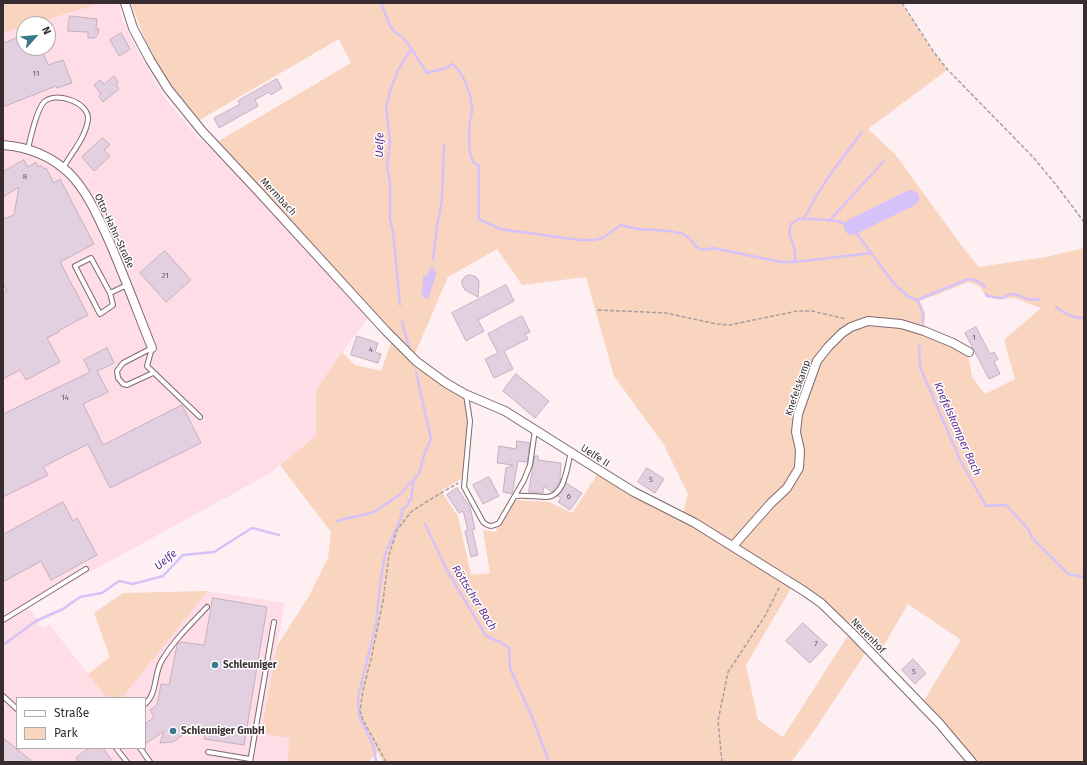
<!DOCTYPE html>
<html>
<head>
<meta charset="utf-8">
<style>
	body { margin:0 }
	#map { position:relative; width:1087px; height:765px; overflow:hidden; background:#feeff3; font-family:"Fira Sans",sans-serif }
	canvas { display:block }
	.frame { position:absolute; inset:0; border:4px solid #372d30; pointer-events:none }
	.legend { position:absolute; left:16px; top:697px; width:130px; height:52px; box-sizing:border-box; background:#fff; border:1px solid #afabac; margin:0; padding:5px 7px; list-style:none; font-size:12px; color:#372d30 }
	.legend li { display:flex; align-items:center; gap:8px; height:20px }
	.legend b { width:20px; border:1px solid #afabac }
	.north { position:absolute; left:16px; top:16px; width:40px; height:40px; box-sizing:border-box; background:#fff; border:1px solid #afabac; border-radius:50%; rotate:63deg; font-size:11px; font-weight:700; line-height:16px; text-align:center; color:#372d30 }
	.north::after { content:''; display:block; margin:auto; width:14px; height:18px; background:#387a8c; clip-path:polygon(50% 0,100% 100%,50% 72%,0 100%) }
</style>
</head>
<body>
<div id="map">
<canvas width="1087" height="765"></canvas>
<div class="frame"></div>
<ul class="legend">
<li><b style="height:5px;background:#fff"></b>Straße</li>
<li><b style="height:11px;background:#f9d4bf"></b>Park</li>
</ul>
<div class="north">N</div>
</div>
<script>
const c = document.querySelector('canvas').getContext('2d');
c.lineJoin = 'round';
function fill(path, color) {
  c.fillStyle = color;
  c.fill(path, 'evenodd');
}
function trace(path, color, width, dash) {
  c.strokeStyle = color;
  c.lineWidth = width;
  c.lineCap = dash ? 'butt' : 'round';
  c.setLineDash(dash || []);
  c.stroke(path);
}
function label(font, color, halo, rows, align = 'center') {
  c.font = font + ' "Fira Sans",sans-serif';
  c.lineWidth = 3;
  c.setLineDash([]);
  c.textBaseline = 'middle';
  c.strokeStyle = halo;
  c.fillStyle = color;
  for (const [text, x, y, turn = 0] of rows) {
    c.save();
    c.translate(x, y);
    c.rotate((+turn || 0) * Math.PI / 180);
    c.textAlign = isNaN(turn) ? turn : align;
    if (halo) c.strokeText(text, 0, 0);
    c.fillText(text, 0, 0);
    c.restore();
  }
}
const built = new Path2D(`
	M102,3H119L122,19L139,53L163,95L196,136L229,162L370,316L342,352L316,390V436L269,474L28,606L43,629L49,624L107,698H17V748H145V698H122L208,591L285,603L261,732L291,738L287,762H3V33L24,27V48H48V24H32Z`);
const green = new Path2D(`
	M3,3H97L99,4L32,24H24V27L3,33Z
	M131,3H901L932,51L947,70L868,129L895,154L964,249L979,267L1046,257L1084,248V762H975L942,721L923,702L961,640L908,604L877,657C854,632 831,608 804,588C782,572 759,559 736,545L772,504L788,489L801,469L802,459L797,424L799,415L818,362L828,349L843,335L851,328L868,322H872L901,325L913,328L952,345L968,353L972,377L985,394L1015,379L1004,340L1041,308L1014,298L996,299L986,296L980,287L969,282L920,301L925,313L924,329L902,324L872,319L861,321L849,326L827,346L819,356L801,403L795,423C795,436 801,448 799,460C797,479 782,489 770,502C757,516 745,530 732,544L695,522L682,516L688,494L664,445L614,376L586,277L522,285L497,249L448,277L414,356L368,309L217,142L351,63L339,39L198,121L169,84L147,45Z
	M392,340L464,396L469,421L464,477L441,491L458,516L471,575L490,573L483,530L495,532L515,500L549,502L572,513L599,472L694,525L793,585L746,665L758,720L783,737L849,634L866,652L816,728L791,762H383L378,752L368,762H287L290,738L261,733L277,646L309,596L328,558L331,532L280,465L316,436V390L342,352L355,365L381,371Z
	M208,591L122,698H107L88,674L110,657L94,613L123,593Z`);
const water = new Path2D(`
	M432,266L436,272V275L428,299L424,298L423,295L421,294L423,285V275L426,277L427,276L429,270Z`);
const stream = new Path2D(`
	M381,3L390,26L396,33L402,37L409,45L427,73L446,68L452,64C464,72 472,96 472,111C472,114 471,117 470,120C469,132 466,162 479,166V219L500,229L579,240H594L603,238L621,225C627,227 633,228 639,229C650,230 676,230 685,235C698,244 693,253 713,248L781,262H795V250L789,233L791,224L799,219H815L837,221L852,227L895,285L909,297L917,300
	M804,219C819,187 841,160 862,132
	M829,221L884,161
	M433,259L437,226L442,200L444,144
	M795,262L871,253
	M986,294L987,296C991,296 998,299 1002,298C1007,297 1009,293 1014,294C1023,296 1029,302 1039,299
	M917,300L968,279C975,279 980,281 985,287
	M917,300L923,313V323
	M400,305L393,231L390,219V182L387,168L390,141L386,107L390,91L398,70L409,52L413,50
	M1056,307C1064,313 1074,319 1084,318
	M402,322L409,347
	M919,346L920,367L961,462L986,506L1006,505L1028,529L1032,538L1068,574L1084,577
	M337,521L374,512L399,495L419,474L425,452L431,439L416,372
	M425,524L448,572L486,636L500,642L509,648L510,668L532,717L549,762
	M3,645L36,621L63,609L80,597L102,593L119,581L133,584L163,576L183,555L214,552L252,528L279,535
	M376,760L373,745L359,716L358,697L376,624L380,584L385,555L402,515V510L408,505L409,500H411L414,479`);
const river = new Path2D(`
	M852,227L911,198`);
const building = new Path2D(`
	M70,16L97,19L96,29H99L98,34L95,38H88V32L68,31Z
	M121,33L130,49L119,56L110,40Z
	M24,35V48H41L48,65L63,60L72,83L57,88L56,86L3,107V44Z
	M114,76L118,82L116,85L119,89L103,102L99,96L101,94L94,85L100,80L104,84Z
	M277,79L282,88L271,95L269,92L255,100L258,106L219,128L214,118L240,104L238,101Z
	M103,138L110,145L104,150L110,156L94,171L82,157Z
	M24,160L28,167L36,162L38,167L41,165L44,169L46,168L54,183L60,179L94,244L60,262L88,315L58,331L59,332L47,338L60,362L26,380L20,370L3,379V293L7,291L3,284V219L14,215L19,187L3,197V172Z
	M165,251L191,280L166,302L140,273Z
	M471,275L476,277L479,281L478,297L465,290L462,285V280L466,276Z
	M506,285L514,301L478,320L484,331L466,341L452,313Z
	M522,316L530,332L525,334L528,339L504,351L513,369L494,378L485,359L498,353L488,334Z
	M976,327L990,354L994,352L998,359L994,362L1000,374L989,379L965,333Z
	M357,336L378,343L375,352L381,354L378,363L351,355Z
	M107,348L114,363L97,371L108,392L83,404L103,445L182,405L201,443L110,488L88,444L43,467L48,475L3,497V414L90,372L84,360Z
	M516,374L549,401L535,418L503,391Z
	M517,441L530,443L527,462L518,461L512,494L503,492L506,468L513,465L497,463L499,446L516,449Z
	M535,456H538V460L561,463L560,478L561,479L555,489L552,492L544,486L543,493L529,492Z
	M647,468L664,479L655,493L638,482Z
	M489,477L499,496L483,504L473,485Z
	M566,483L582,493L570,510L558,502L561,498L558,496Z
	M457,488L470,507L475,529H472L478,555L471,557L465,531L468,530L463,511L459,513L447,495Z
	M63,502L73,521L77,518L97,555L51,580L41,561L3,582V535Z
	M213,598L267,607L244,745L204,739L205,730L183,728V735L173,742L160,743L164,731L145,744V724L154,717L150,710L157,705L161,684L169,685L177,645L180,642L204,645Z
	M803,623L827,645L810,663L786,641Z
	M913,659L926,673L915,684L902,670Z
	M3,738L33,762H3Z
	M89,748H103L113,762H79L76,758Z`);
const path = new Path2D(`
	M902,3L933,51L947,69L1033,157L1057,186L1084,222
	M598,310L666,313L717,324L730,325L797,311H812L846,319
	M386,762L363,720L360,711L363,690L371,659L383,601L389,555L397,530L411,512L426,502L458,483
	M722,762L718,721L728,672L765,616L780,586`);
const service = new Path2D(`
	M28,149C30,139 37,109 44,102C55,91 89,102 88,119C86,137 72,152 63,168
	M110,293L91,258L75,266L100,314L113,305L110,293L127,285
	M152,348L147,366L200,417
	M152,348L123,363L117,371L118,378L123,384L127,385L153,373
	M466,395L470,421L464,487L483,522C489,527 492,527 499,523L524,480L530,465L535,430
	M515,496C526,495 536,497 547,497C565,496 567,466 571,452
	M3,620L86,569
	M3,696L17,709
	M145,704C157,694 154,675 161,662C173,641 191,624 207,607
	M116,748L127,762
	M140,748L150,762
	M208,752L250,759
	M250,762L274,622`);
const minor = new Path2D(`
	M125,3L133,28L150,60L168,89L202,131L259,192L386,331L417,362L446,383L465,394L505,411L613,479L634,492L695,523L804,591L821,603L852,633L939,723L972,762
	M3,145C28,147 50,155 69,173C88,192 99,219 110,243C125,278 138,313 152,348
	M733,546L771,503L787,488L799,468L800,450L796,432L798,414L817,361L828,347L842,333L851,327L868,321L901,324L924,331L953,343L969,352`);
const markers = [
	[215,665,4,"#387a8c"],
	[173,731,4,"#387a8c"]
];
const numberNames = [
	["11",36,74],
	["8",25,177],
	["21",165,276],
	["1",974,338],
	["4",371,350],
	["14",65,398],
	["5",651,480],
	["6",569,497],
	["7",816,644],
	["5",914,672]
];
const streetNames = [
	["Mermbach",278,197,47],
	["Otto-Hahn-Straße",114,231,65],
	["Knefelskamp",798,388,-71],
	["Uelfe II",595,456,33],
	["Neuenhof",868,636,46]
];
const poiNames = [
	["Schleuniger",223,665],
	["Schleuniger GmbH",181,731]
];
const waterNames = [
	["Uelfe",380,145,-88],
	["Knefelskamper Bach",957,429,66],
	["Uelfe",166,560,-40],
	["Röttscher Bach",474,598,58]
];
fill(built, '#fedde7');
fill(green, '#f9d4bf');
fill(water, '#d6c2f8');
trace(stream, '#d6c2f8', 2.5);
trace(river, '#d6c2f8', 16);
fill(building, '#e2d0e0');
trace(building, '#c3b1c1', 1);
trace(service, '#7f6970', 6);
trace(minor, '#7f6970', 10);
trace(path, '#aa9da0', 1.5, [4, 2]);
trace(service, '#fff', 4);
trace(minor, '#fff', 8);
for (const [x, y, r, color] of markers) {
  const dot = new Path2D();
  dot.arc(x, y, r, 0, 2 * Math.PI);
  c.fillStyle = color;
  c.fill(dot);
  trace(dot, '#fff', 1.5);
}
label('8px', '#62565c', null, numberNames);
label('10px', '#372d30', '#fff', streetNames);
label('bold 10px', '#372d30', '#fff', poiNames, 'left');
label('italic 11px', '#5c2d92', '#fff', waterNames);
</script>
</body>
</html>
